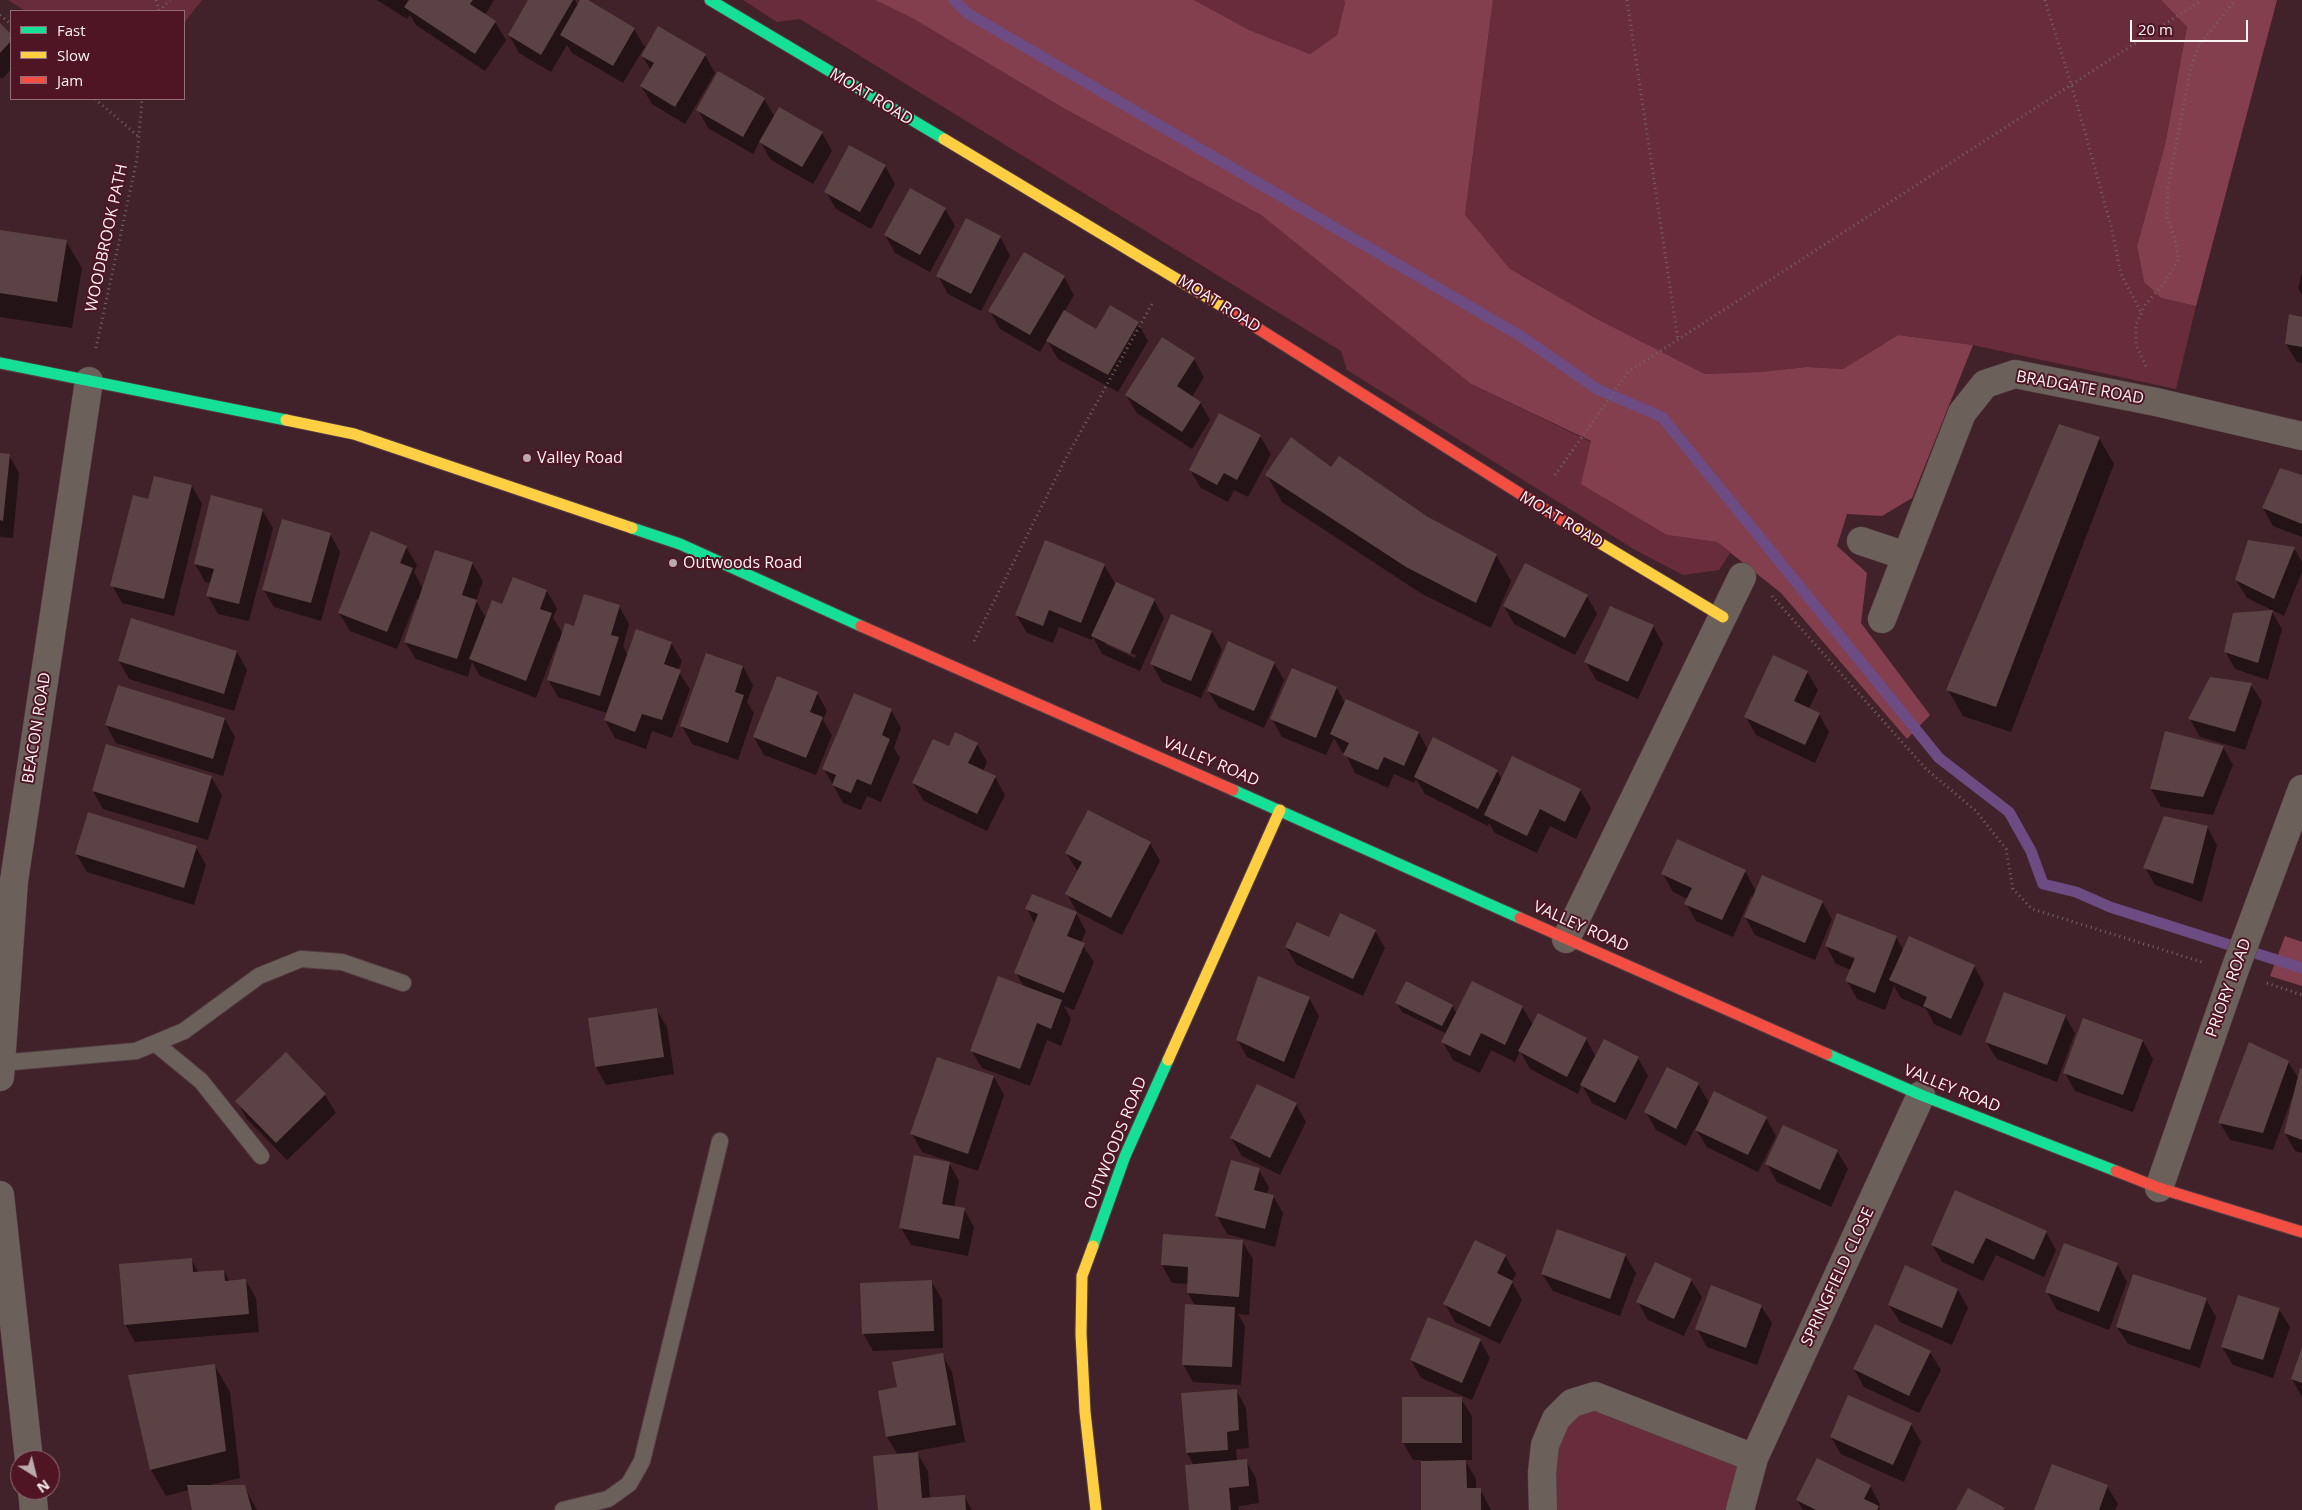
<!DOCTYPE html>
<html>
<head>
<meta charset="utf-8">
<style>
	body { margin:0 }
	#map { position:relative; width:2302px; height:1510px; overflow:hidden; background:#42222a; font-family:"Open Sans",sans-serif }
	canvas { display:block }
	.legend { position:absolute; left:10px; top:10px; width:175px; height:90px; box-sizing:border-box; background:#4f1524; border:1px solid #936d77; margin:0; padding:6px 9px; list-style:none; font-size:15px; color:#faf2f3 }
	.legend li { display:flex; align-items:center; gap:10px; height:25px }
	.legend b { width:25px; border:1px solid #936d77 }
	.north { position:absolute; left:10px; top:1450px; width:50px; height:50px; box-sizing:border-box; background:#4f1524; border:1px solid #936d77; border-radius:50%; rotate:144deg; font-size:14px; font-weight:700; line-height:20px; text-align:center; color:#faf2f3 }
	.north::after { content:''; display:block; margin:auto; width:18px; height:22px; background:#baa9ad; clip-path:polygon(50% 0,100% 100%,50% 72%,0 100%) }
	.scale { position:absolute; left:2130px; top:20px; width:118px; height:22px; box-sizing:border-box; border:2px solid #faf2f3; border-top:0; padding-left:6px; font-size:15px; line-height:18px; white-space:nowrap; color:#faf2f3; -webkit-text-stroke:4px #4f1524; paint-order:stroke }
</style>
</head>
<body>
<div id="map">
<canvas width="2302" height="1510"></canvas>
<ul class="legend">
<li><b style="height:6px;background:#16e098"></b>Fast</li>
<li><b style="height:6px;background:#ffcf43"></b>Slow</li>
<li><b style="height:6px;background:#f24e42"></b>Jam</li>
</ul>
<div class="north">N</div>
<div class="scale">20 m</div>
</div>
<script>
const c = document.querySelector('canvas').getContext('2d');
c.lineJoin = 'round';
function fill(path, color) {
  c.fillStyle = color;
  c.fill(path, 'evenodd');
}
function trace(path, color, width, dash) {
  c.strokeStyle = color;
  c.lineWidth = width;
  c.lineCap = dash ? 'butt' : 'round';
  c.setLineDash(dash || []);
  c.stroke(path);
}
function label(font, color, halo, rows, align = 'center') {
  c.font = font + ' "Open Sans",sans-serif';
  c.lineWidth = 4;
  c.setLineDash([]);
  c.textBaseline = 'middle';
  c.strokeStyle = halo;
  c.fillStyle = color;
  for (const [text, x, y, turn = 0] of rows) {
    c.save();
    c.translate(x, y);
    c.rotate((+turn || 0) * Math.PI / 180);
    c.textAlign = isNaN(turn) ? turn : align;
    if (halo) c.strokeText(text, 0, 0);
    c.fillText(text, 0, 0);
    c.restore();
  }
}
const green = new Path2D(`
	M8,0H202L184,23V11H26Z
	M743,0H875L912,18L1065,109L1261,215L1471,384L1591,442L1667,535L1717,542L1730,553L1719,570L1683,575L1637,551L1347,370L1341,351L800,19L777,22Z
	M1194,0H1344L1345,3L1337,35L1310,54L1249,30Z
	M1493,0H2161L2187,27L2165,145L2137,246L2144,282L2161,298L2196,306L2176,389L1973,345L1898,335L1843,369L1807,367L1760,372L1705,374L1597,319L1510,269L1465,216Z
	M1572,1403L1754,1458L1740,1510H1543L1542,1473Z`);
const forest = new Path2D(`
	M875,0H1194L1249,30L1310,54L1337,35L1345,3L1344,0H1493L1465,215L1510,269L1597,319L1705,374L1760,372L1807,367L1843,369L1898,335L1973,345L1912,498L1882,516L1847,514L1837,546L1867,573L1861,623L1930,715L1907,739L1781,593L1717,542L1667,535L1581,484L1591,441L1471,384L1261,215L1065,109L912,18Z
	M2161,0H2277L2196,306L2161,298L2144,282L2137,246L2165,145L2187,27Z
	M2285,936L2302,942V986L2270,976Z`);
const shadow = new Path2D(`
	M377,0H494L485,15L495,22L506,40L485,71L416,25L410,15L407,19Z
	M530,0H575L578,6L582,0H585L634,29L646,49L705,55L715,73L685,124L652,104L641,86L651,70L642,56L646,49L644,48L623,83L572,53L567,45L551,72L519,53L509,35Z
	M0,25L11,36V69L2,79L0,77Z
	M764,99L775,117L822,133L832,151L813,184L771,160L760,141L753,154L708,128L698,110Z
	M885,166L895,184L871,229L836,209L826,192Z
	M945,209L955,226L930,272L895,253L885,235Z
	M0,231L66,241L82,268L72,328L0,317Z
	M1000,237L1010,255L981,311L948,294L938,276Z
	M2302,272V295L2298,288Z
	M1064,277L1074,295L1064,312L1097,331L1138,323L1148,341L1118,392L1058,359L1047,340L1040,352L1000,329L990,311Z
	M2302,318V363L2297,362L2286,344Z
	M1194,359L1204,377L1192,397L1200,402L1210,420L1192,449L1137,413L1126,395Z
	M1220,415L1260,436L1271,454L1248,497L1234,490L1228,502L1201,488L1190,470Z
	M2099,438L2114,464L2011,732L1963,716L1948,690Z
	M0,454L9,455L19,473L13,538L0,537Z
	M1267,475L1428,518L1496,555L1511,581L1491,628L1422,594L1282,502Z
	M2302,476V537L2273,526L2263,508Z
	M192,486L202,504L174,616L122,603L112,585L149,501Z
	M262,510L273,528L249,621L218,614L208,596L211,583L205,582L195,564Z
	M330,534L340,552L321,621L274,607L263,589Z
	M406,547L417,565L414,572L423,589L472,563L483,581L476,601L486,618L503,606L547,591L557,609L553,618L563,634L619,606L629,624L623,646L628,656L671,643L682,661L678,671L690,689L672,738L652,731L646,749L615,738L605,720L607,713L558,697L548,679L560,642L558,641L536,698L480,676L472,662L468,677L416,659L405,642L419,600L417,599L397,649L350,631L339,613Z
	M2294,548L2302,562V572L2284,616L2247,598L2236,580Z
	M1104,565L1116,585L1154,600L1164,618L1140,671L1102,654L1093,637L1092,640L1059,627L1053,643L1027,633L1016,615ZM1105,641L1136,655L1135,658L1105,644Z
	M1587,596L1597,614L1575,655L1514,624L1504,606Z
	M2272,612L2282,629L2268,680L2235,669L2225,651Z
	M132,619L237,652L247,670L234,711L129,679L119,661Z
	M1653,626L1663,644L1638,699L1596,680L1586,662Z
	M1212,632L1222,650L1201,698L1162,682L1152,664Z
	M1274,663L1284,680L1264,728L1219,708L1208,691Z
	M743,667L753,685L747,702L754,713L738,760L692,744L682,726Z
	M1293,670L1337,688L1345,704L1419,733L1428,750L1497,771L1502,780L1580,790L1591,808L1576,839L1550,826L1537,853L1495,833L1489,823L1488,826L1425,794L1416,779L1414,783L1394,774L1388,788L1355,773L1345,753L1342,752L1334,738L1326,755L1282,737L1272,719Z
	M1807,672L1818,690L1809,709L1819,714L1829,732L1815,763L1756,735L1746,717Z
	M2251,685L2262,702L2245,750L2200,737L2190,719Z
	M817,693L827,711L823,720L832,735L816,775L764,755L754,737Z
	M891,710L901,728L894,748L900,758L881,802L867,796L861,810L843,803L824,769Z
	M225,719L235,737L223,776L116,743L106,725Z
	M977,744L987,762L983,771L995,777L1005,795L987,831L924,801L913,783L949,747Z
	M2223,747L2233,765L2213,815L2161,807L2151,789Z
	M211,777L222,795L208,840L103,809L93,791Z
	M2207,827L2217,845L2202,902L2155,885L2145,867Z
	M1150,843L1160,861L1122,935L1077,912L1067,894L1078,872L1066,853Z
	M196,847L206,865L194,905L87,872L76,854Z
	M1745,871L1756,891L1822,902L1832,919L1815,960L1755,935L1745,917L1753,897L1751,896L1733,937L1696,921L1686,903L1688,899L1673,892L1663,874Z
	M1027,909L1076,913L1086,931L1081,943L1094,962L1074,1010L1064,1006L1071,1019L1061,1046L1047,1040L1030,1086L982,1068L971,1050L1024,987L1016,973L1035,924Z
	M1375,931L1385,948L1363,996L1297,965L1286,947Z
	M1896,937L1904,951L1974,966L1984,984L1961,1036L1934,1024L1926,1009L1901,998L1894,986L1885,1010L1857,999L1847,981L1851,970L1836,964L1826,946ZM1839,950L1861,959L1860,961L1839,953Z
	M1309,998L1319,1016L1294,1079L1247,1057L1237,1039Z
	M1397,1003L1452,1006L1457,1014L1522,1007L1533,1025L1586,1039L1596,1057L1638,1058L1648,1076L1626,1120L1592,1103L1582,1085L1578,1094L1530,1069L1520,1051L1515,1062L1491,1050L1480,1073L1453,1060L1443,1042L1447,1034L1402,1012Z
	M656,1009L667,1027L674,1074L606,1085L596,1067L589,1019Z
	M2065,1016L2075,1033L2057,1082L1997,1059L1986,1042Z
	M2143,1041L2153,1059L2133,1112L2075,1091L2065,1073Z
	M286,1054L325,1095L336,1113L287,1160L247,1119L237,1101Z
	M938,1058L994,1077L1004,1095L978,1171L922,1152L912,1134Z
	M2288,1062L2299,1079L2302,1070V1153L2295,1151L2285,1133L2294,1098H2292L2273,1150L2230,1140L2220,1123Z
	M1668,1069L1698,1084L1709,1103L1766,1118L1776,1136L1758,1172L1707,1147L1695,1128L1686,1146L1656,1130L1646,1112Z
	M1296,1104L1306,1122L1280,1175L1242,1156L1231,1138Z
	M1837,1151L1848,1169L1831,1207L1777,1182L1767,1164Z
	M949,1163L959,1181L954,1207L964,1209L974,1227L968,1256L911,1245L901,1228Z
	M1259,1170L1269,1187L1267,1194L1273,1196L1283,1213L1275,1247L1227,1234L1217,1216Z
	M1956,1192L2046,1232L2056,1250L2044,1277L1996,1255L1983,1281L1942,1262L1932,1244Z
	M1242,1241L1253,1259L1249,1315L1238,1314L1245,1326L1241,1385L1193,1382L1183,1364L1195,1306L1188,1293V1284L1172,1283L1162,1265Z
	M1625,1255L1636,1273L1620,1316L1553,1291L1542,1274Z
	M1505,1256L1516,1274L1512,1282L1522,1300L1500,1344L1455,1322L1445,1304Z
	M191,1259L199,1273L224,1271L230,1282L246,1281L256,1298L259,1332L135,1342L125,1324Z
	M2117,1264L2127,1282L2109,1330L2057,1310L2047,1292Z
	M1906,1267L1958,1290L1968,1308L1952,1345L1900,1322L1889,1305Z
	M1691,1280L1702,1297L1684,1336L1648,1320L1638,1302Z
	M931,1281L942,1299L943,1348L873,1351L863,1333Z
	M2206,1299L2216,1317L2200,1368L2128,1344L2117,1327Z
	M1761,1306L1772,1323L1757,1365L1707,1347L1697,1329Z
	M2279,1309L2290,1327L2273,1378L2233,1365L2222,1347Z
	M1480,1340L1490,1358L1472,1400L1421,1378L1411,1360Z
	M2302,1350V1397L2292,1379Z
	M1930,1352L1941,1370L1919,1413L1864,1387L1854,1369Z
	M942,1354L952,1372L965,1442L916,1451L928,1471L930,1499L964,1496L972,1510H879L898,1455L887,1437L879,1392L899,1388Z
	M215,1366L230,1392L240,1478L210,1485L244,1486L257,1510H194L189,1490L166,1496L151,1470Z
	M1236,1390L1246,1408L1249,1448L1236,1449L1237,1461H1246L1256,1478L1259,1503L1239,1506V1510H1190L1194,1466L1187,1453Z
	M1461,1399L1472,1416V1460H1465L1476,1479V1489H1480L1491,1510H1423L1422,1460H1413L1403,1442Z
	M1911,1424L1921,1442L1904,1482L1841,1454L1831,1437Z
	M1870,1486L1880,1504L1879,1510H1803L1797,1500Z
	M2107,1486L2118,1504L2115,1510H2036Z`);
const stream = new Path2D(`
	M954,0L967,13L1522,337L1597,389L1662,417L1939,758L2009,812L2031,851L2043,884L2076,892L2110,907L2302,968`);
const building = new Path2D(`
	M409,0H473L470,4L496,21L475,54L404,7Z
	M528,0H573L541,55L508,35Z
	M580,0H588L635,28L613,66L560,35Z
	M0,23L11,34V41L0,53Z
	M658,26L706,54L675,107L640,86L654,63L641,56Z
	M718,71L765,98L743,137L696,110Z
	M779,107L823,132L802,167L759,142Z
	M849,145L886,165L860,212L824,192Z
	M910,188L946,208L920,255L884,235Z
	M966,218L1001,236L971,294L936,276Z
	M0,230L67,240L57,302L0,293Z
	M1024,252L1065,276L1030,335L988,311Z
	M1110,305L1139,322L1108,375L1046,341L1064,310L1096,329Z
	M2289,314L2302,317V347L2285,344Z
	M1162,337L1195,358L1177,386L1201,402L1182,432L1125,395Z
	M1219,413L1261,435L1237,480L1224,473L1217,485L1189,470Z
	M2059,424L2100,437L1996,707L1946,690Z
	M1291,437L1331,467L1339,456L1428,517L1497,554L1476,603L1406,567L1265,475Z
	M0,453L10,454L3,521L0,520Z
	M2280,468L2302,475V524L2262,508Z
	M154,476L192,485L164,599L110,586L133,495L148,499Z
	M211,495L263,509L239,604L206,596L214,569L194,564Z
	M282,519L331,533L311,603L262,590Z
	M371,531L407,546L400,563L413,568L387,632L338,613Z
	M1045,540L1105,564L1081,623L1049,610L1043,626L1015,615Z
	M2248,540L2295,547L2274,599L2235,580Z
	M435,550L473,562L462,595L477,600L457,659L404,642Z
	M1525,563L1588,595L1565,638L1503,606Z
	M513,577L547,590L540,609L552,613L526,681L469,659L492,600L502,604Z
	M1116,582L1155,599L1130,654L1091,636Z
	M584,594L620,605L611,635L619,637L600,696L547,680L565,623L574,626Z
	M1610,606L1654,625L1628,682L1584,662Z
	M2273,610L2258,663L2224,652L2233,613Z
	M1171,614L1212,631L1191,681L1150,664Z
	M131,618L237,651L224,694L118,661Z
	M636,629L672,642L664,664L681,670L662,720L642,714L635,732L604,720Z
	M1228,641L1275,662L1254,711L1207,691Z
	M706,653L743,666L735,692L744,695L728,743L680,726Z
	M1773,655L1808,671L1794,701L1820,713L1805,745L1744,717Z
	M1292,668L1337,687L1316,738L1270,719Z
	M777,676L818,692L810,712L823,717L806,758L753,737Z
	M2210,677L2252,683L2235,732L2188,719Z
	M118,685L225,718L213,759L105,725Z
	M854,693L892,709L882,735L890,739L871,785L857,779L851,793L832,785L836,775L822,769Z
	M1346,699L1419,732L1404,766L1384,757L1378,770L1343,755L1349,743L1330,734Z
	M2165,731L2224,746L2203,797L2150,789Z
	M955,732L978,743L968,763L996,776L977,814L912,783L933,739L949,746Z
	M1433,737L1498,770L1478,809L1414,777Z
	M106,744L212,776L198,823L92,791Z
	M1512,756L1581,789L1565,822L1540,809L1527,836L1484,815Z
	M1088,810L1151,842L1111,918L1065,894L1082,862L1065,853Z
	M88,812L197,846L184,888L75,854Z
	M2164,816L2208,826L2193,884L2143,868Z
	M1677,839L1746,870L1722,920L1684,904L1692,888L1661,874Z
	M1762,875L1823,901L1805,943L1744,917Z
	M1032,894L1077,912L1067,936L1085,943L1064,993L1014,973L1038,914L1025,909Z
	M1340,913L1376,930L1353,979L1285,947L1297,922L1329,937Z
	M1837,913L1897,936L1875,993L1845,981L1855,958L1825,946Z
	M1909,936L1975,965L1951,1019L1923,1006L1927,997L1889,980Z
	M998,976L1062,1000L1051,1029L1037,1023L1020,1069L970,1051Z
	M1258,976L1310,997L1284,1062L1236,1040Z
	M1406,981L1453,1005L1442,1026L1395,1003Z
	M1472,981L1523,1006L1505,1045L1481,1033L1470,1056L1441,1042Z
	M2004,992L2066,1015L2047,1065L1985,1042Z
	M657,1008L664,1057L595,1067L588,1018Z
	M1538,1013L1587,1038L1567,1077L1518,1051Z
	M2083,1018L2143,1040L2123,1095L2063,1073Z
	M1604,1039L1639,1057L1615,1103L1580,1085Z
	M2249,1042L2289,1061L2263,1133L2218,1123Z
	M286,1052L326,1094L276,1143L235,1101Z
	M937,1057L994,1076L968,1154L910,1134Z
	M1667,1067L1699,1083L1676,1129L1644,1112Z
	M2300,1068L2302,1069V1140L2284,1133Z
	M1257,1084L1297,1103L1270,1158L1230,1138Z
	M1714,1091L1767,1117L1748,1155L1695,1130Z
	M1783,1125L1838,1150L1820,1190L1765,1164Z
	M914,1155L950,1162L942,1204L965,1208L959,1239L899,1228Z
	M1231,1160L1260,1168L1254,1190L1274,1195L1265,1229L1215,1216Z
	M1955,1190L2047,1231L2034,1260L1986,1238L1973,1264L1931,1245Z
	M1557,1229L1626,1254L1610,1299L1541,1274Z
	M1163,1234L1243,1240L1239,1297L1187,1293L1188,1267L1161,1265Z
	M1475,1240L1506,1255L1497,1273L1513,1281L1490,1327L1443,1304Z
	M2064,1243L2118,1263L2099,1312L2045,1292Z
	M192,1258L193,1272L224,1270L225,1281L246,1279L249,1314L124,1325L119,1264Z
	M1655,1262L1692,1279L1674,1319L1636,1302Z
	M1905,1265L1958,1289L1942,1328L1888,1305Z
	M2133,1274L2207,1298L2190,1350L2116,1327Z
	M932,1280L934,1331L862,1334L860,1283Z
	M1711,1285L1762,1305L1746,1348L1695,1329Z
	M2238,1295L2280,1308L2263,1360L2221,1347Z
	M1185,1304L1235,1307L1232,1367L1182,1365Z
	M1428,1317L1481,1339L1462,1383L1410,1360Z
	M1875,1324L1931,1351L1909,1396L1853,1369Z
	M2302,1347V1383L2291,1379Z
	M943,1353L956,1425L886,1437L878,1391L897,1387L892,1362Z
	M215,1364L226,1451L150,1470L128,1375Z
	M1237,1389L1239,1430L1227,1432L1228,1450L1186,1453L1181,1393Z
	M1848,1395L1912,1423L1893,1465L1830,1437Z
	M1402,1397H1462V1443H1402Z
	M918,1452L922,1498L965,1495L966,1510H878L873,1456Z
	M1817,1458L1871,1485L1864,1499L1879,1506L1877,1510H1816L1796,1500Z
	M1247,1459L1249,1486L1229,1488L1231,1510H1189L1185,1465Z
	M1466,1460L1467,1488H1481V1510H1421V1461Z
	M2052,1464L2108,1485L2099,1510H2034Z
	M187,1485H245L252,1510H192Z
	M1968,1488L2005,1508L2003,1510H1956Z`);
const path = new Path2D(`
	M156,0L159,11
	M1627,0L1678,340
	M2045,0L2078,107L2111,226L2121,274L2141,312
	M159,11L170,0
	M0,15L11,24
	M95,99L138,136
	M96,348L137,159L142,99
	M2146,366L2136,345V325L2145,305L2165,282L2179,259L2175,240L2167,217L2168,188L2190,71L2198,47L2235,0
	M1555,475L1628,372L2202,0
	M1772,596L1926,769L1976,811L2006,849L2013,889L2032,909L2202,962
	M974,641L1066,458L1153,302
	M2267,983L2302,995`);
const lane = new Path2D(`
	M155,1043L201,1081L261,1156
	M1,1063L136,1051L184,1031L259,976L301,959L342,962L403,983
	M563,1510L608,1499L629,1484L642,1461L720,1141`);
const street = new Path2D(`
	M1861,541L1906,556
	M1882,619L1962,413L1985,384L2015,374L2156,402L2302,436
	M1566,939L1742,577
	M0,1077L14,881L89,381
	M2159,1188L2234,972L2302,789
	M0,1195L29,1460
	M32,1490L34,1510
	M1543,1510L1542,1473L1545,1445L1556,1419L1572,1403L1595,1396L1754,1458
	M1740,1510L1754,1458L1921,1095`);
const fast = new Path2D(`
	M710,0L944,139
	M0,363L286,420
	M632,528L680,544L861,626
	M1233,790L1520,918
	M1827,1054L1921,1095L2116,1171
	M1093,1246L1125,1156L1168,1060`);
const slow = new Path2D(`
	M944,139L1235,314
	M286,420L354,434L632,528
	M1565,522L1723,617
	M1168,1060L1280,810
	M1093,1246L1082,1276L1081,1334L1085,1412L1096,1510`);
const jam = new Path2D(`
	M1235,314L1565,522
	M861,626L1233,790
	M1520,918L1827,1054
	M2116,1171L2159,1188L2302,1232`);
const markers = [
	[527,458,5,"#baa9ad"],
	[673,563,5,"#baa9ad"]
];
const streetNames = [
	["MOAT ROAD",871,97,31],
	["WOODBROOK PATH",107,238,-78],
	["MOAT ROAD",1219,304,32],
	["BRADGATE ROAD",2080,388,10],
	["MOAT ROAD",1561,520,31],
	["BEACON ROAD",37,728,-81],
	["VALLEY ROAD",1211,762,23],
	["VALLEY ROAD",1581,927,24],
	["PRIORY ROAD",2229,988,-70],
	["VALLEY ROAD",1952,1089,22],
	["OUTWOODS ROAD",1116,1143,-68],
	["SPRINGFIELD CLOSE",1838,1277,-65]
];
const poiNames = [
	["Valley Road",537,458],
	["Outwoods Road",683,563]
];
fill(green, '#692c3a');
fill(forest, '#843f4e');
fill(shadow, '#0007');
trace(stream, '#6d4b83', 11);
fill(building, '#5b4245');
trace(lane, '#553e44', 18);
trace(street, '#553e44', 29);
trace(fast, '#553e44', 13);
trace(slow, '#553e44', 13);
trace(jam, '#553e44', 13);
trace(path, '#726563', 3, [1, 4]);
trace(lane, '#6c615a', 16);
trace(street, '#6c615a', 28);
trace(fast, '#16e098', 11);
trace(slow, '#ffcf43', 11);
trace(jam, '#f24e42', 11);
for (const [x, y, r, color] of markers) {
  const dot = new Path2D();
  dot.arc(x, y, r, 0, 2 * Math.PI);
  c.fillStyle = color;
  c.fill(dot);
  trace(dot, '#4f1524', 2);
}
label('16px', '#faf2f3', '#4f1524', streetNames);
label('16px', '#faf2f3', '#4f1524', poiNames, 'left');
</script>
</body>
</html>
